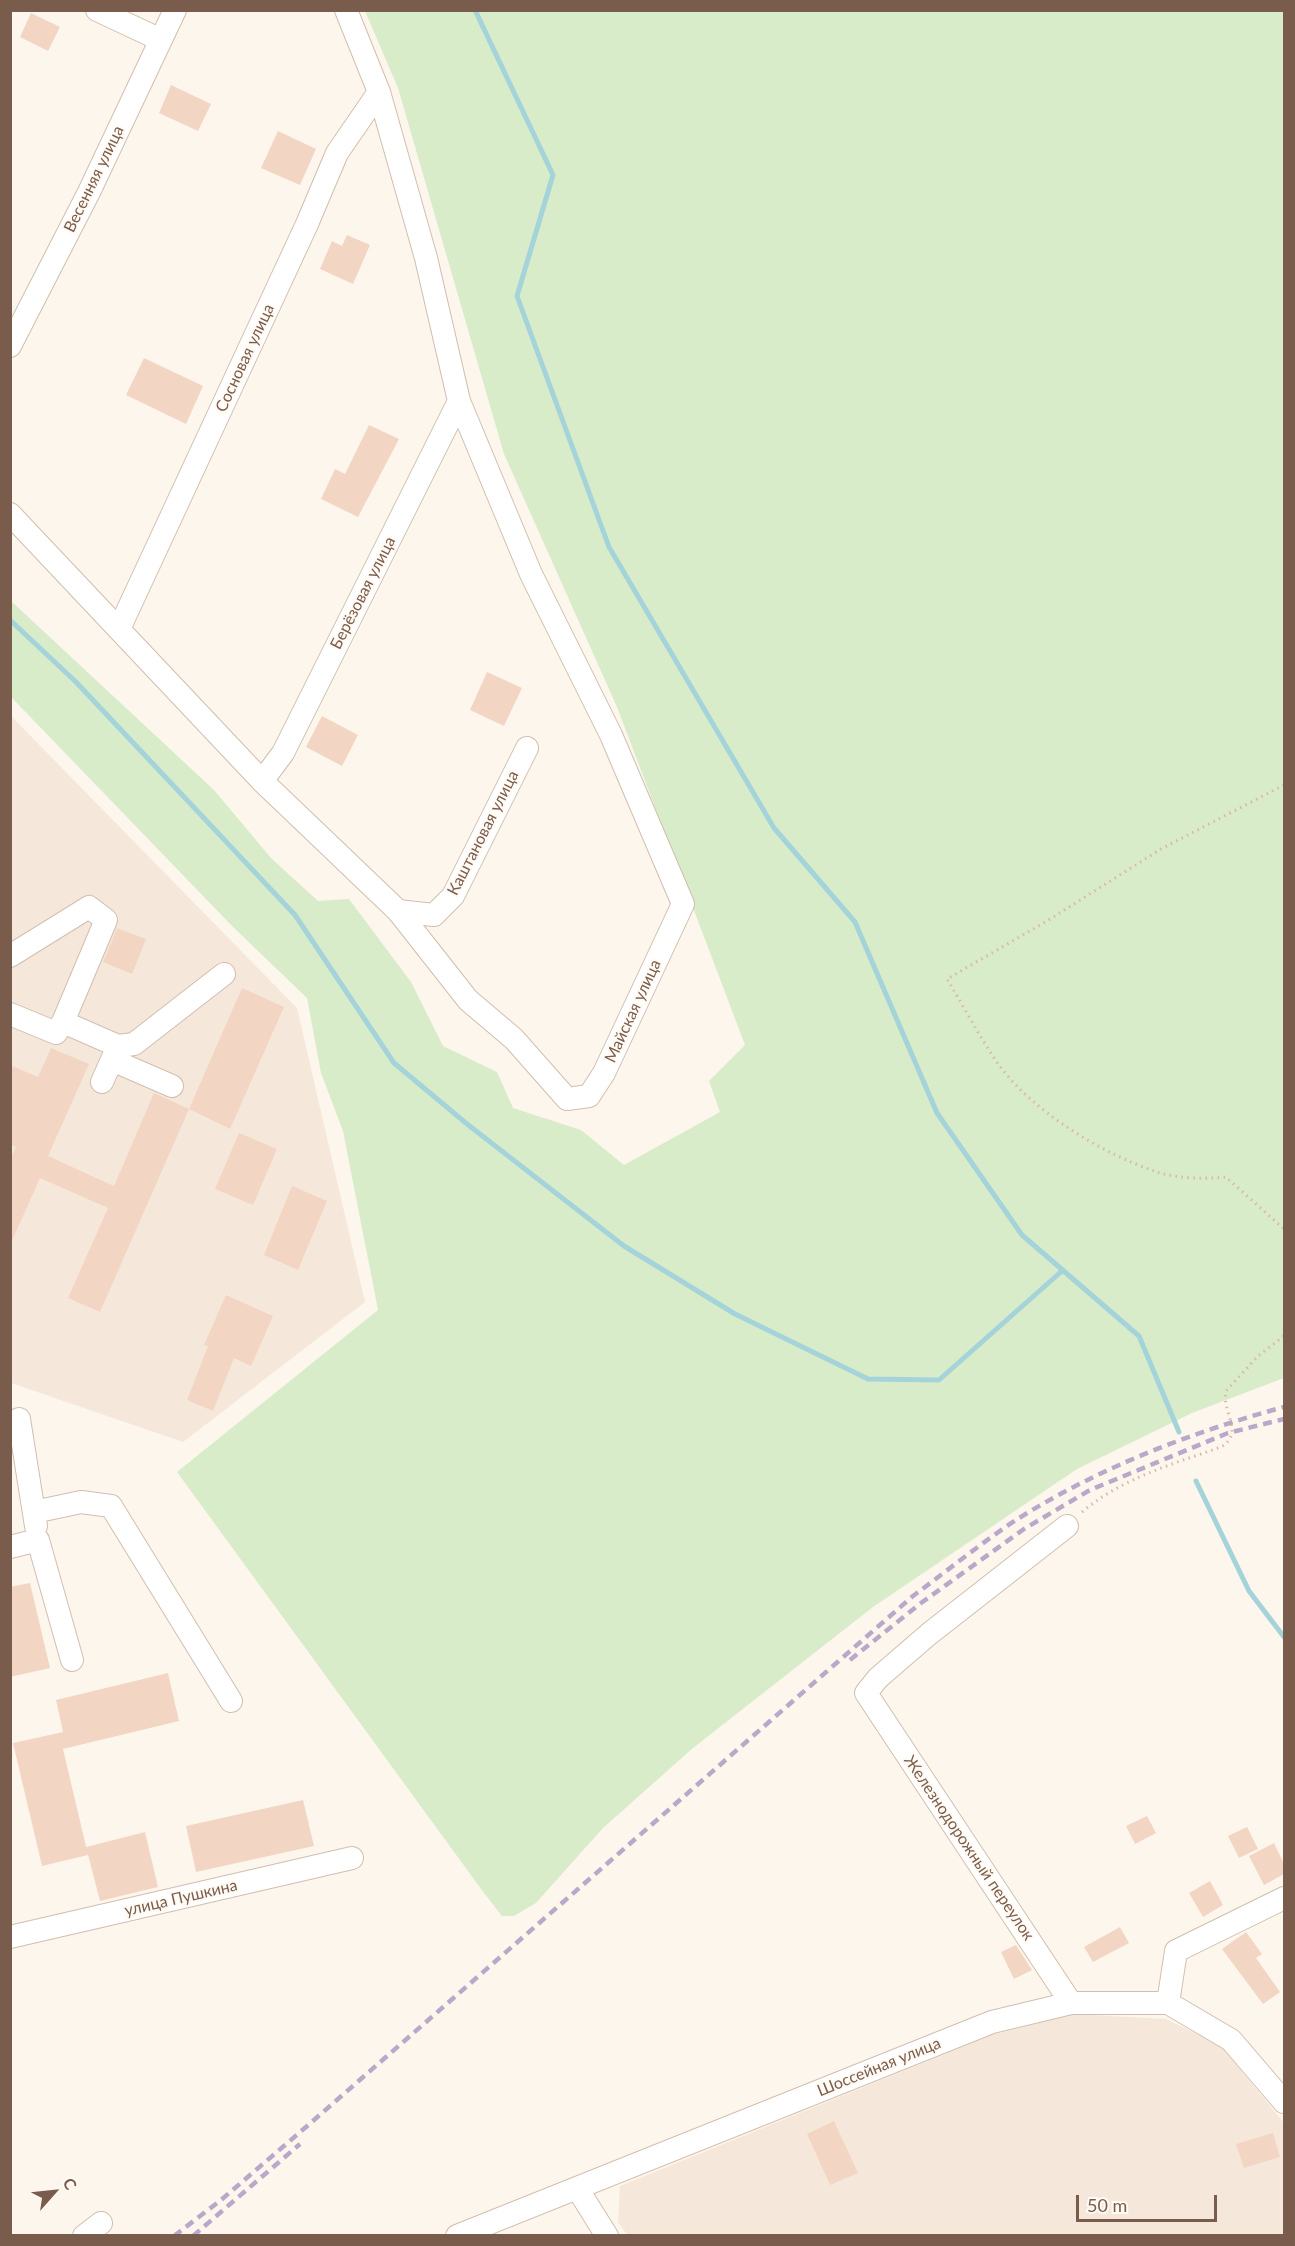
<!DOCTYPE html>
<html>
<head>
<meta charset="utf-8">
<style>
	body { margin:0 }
	#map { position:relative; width:1295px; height:2246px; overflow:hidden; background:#fdf6ec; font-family:Lato,sans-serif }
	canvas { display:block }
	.frame { position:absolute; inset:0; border:12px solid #7a5c4d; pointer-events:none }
	.north { position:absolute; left:24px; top:2162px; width:60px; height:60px; -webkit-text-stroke:4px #fffaf3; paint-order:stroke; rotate:63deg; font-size:16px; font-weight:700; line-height:24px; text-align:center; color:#7a5c4d }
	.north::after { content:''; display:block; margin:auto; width:21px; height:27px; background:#7a5c4d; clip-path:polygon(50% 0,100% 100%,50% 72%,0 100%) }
	.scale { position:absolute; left:1076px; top:2195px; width:141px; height:27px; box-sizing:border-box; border:3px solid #7a5c4d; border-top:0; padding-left:8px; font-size:18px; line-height:21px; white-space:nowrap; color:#7a5c4d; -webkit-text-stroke:4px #fffaf3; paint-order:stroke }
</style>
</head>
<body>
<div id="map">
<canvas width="1295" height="2246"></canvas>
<div class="frame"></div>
<div class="north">С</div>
<div class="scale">50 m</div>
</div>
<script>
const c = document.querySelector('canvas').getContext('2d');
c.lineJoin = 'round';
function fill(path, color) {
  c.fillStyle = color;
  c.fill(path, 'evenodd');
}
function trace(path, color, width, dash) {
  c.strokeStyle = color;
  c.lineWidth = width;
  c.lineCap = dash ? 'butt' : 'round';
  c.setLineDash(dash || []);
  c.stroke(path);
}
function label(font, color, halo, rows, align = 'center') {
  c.font = font + ' Lato,sans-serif';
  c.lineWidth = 4.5;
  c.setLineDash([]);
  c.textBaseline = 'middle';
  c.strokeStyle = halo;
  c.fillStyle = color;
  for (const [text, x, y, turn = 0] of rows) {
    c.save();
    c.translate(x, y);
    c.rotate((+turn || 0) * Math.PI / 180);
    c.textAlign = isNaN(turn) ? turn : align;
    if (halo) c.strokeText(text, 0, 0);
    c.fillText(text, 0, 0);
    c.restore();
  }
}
const residential = new Path2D(`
	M10,715L297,1008L365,1302L183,1442L11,1383Z
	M1074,2014L1166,2019L1220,2045L1284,2123V2235L628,2236L618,2222L620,2186L992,2035Z`);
const green = new Path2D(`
	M365,11H1284V1378L1192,1413L1077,1469L873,1607L693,1748L603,1828L536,1903L514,1916H502L484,1893L177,1472L378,1310L343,1131L321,1073L307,998L233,927L11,697L10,600L214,790L271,858L318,901L349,899L411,982L443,1046L497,1072L513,1108L581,1130L624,1165L720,1112L709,1081L745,1045L617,707L504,454L398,88Z`);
const stream = new Path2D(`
	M475,10L553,175L517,296L609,547L774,828L855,922L937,1113L1022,1235L1139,1336L1179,1432
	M10,620L76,682L295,915L394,1063L467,1124L624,1246L735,1314L868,1379L939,1380L1063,1270
	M1196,1481L1249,1591L1284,1637`);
const building = new Path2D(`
	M31,13L60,27L48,51L20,37Z
	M171,85L211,104L198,131L159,113Z
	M278,131L316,149L300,185L261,168Z
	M347,235L370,245L353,284L320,269L332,241L342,246Z
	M144,358L203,386L186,424L126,395Z
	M369,425L399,439L358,517L321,499L335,469L345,474Z
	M487,672L522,688L504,726L470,710Z
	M322,716L358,735L342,766L306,747Z
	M117,928L146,939L132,974L103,962Z
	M242,988L284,1007L230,1129L189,1109Z
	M51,1048L89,1064L48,1156L114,1186L154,1093L189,1109L100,1312L68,1298L108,1208L40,1178L10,1245V1160L16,1147L10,1144V1065L38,1077Z
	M239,1133L277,1149L253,1205L215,1189Z
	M292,1186L327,1201L298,1270L264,1255Z
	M226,1295L273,1316L251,1366L234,1358L213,1411L187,1400L208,1346L204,1345Z
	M30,1583L50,1668L10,1677V1587Z
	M168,1673L179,1721L63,1749L88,1855L42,1866L13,1743L63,1732L56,1700Z
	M303,1800L314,1846L196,1872L186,1826Z
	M1147,1816L1156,1833L1135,1844L1126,1826Z
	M1247,1827L1258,1849L1239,1858L1228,1836Z
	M145,1832L158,1887L100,1901L86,1847Z
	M1274,1843L1284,1864V1874L1264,1885L1249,1856Z
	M1210,1881L1223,1905L1203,1917L1189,1893Z
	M1120,1927L1129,1943L1093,1962L1084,1947Z
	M1246,1932L1262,1954L1256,1958L1280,1992L1263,2004L1222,1949Z
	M1016,1945L1032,1970L1014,1979L1001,1952Z
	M834,2121L858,2173L830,2185L807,2134Z
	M1273,2133L1280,2157L1244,2168L1236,2144Z`);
const path = new Path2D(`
	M1284,785L1161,849L1047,921L947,979C964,1007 980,1038 999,1065C1033,1112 1103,1154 1157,1172C1178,1179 1205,1179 1226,1177L1284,1229
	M1082,1512C1122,1478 1173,1464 1221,1447C1245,1433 1221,1411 1226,1391L1258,1356L1284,1336`);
const minor = new Path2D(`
	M97,10L161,40
	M10,346L89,192L175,10
	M10,514L262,781L398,911L468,1000L514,1039L567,1099L589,1096L604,1073L683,904L611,735L531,574L459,401L426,258L379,92L346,10
	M119,629L307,224L337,153L379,92
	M262,781L283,753L459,401
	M398,911L434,915L453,896L527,748
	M10,956L89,907L106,920L63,1022
	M10,1014L56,1033L63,1022L118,1046L102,1082
	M118,1046L134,1044L224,974
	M112,1060L172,1086
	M19,1419L36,1526
	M34,1512L81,1502L111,1506L231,1701
	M1067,1526L929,1634L878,1678L866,1693L1071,2003
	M10,1547L38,1540L72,1660
	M10,1937L352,1858
	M1168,2003L1176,1951L1284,1898
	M577,2188L607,2236
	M84,2236L101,2223
	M457,2236L992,2022L1071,2003H1168L1231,2040L1284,2102`);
const rail = new Path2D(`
	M850,1660L921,1603L1024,1529L1090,1490L1228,1433L1284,1419
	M174,2236L221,2200L306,2127L913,1596C947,1571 981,1543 1016,1520C1098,1468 1192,1432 1284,1407
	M193,2236L300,2144`);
const streetNames = [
	["Весенняя улица",94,179,-64],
	["Сосновая улица",245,358,-65],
	["Берёзовая улица",363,593,-63],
	["Каштановая улица",483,833,-63],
	["Майская улица",633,1011,-65],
	["Железнодорожный переулок",969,1848,56],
	["улица Пушкина",181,1898,-13],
	["Шоссейная улица",879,2067,-22]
];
fill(residential, '#f5e8da');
fill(green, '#d8ecc9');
trace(stream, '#a5d3da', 5);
fill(building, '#f3d5c3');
trace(minor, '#d1beb0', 24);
trace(path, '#d9b8a5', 3, [1.5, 4.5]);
trace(minor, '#fff', 22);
trace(rail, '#b9a8c9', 4.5, [9, 6]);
label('16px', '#7a5c4d', '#fffaf3', streetNames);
</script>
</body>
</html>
